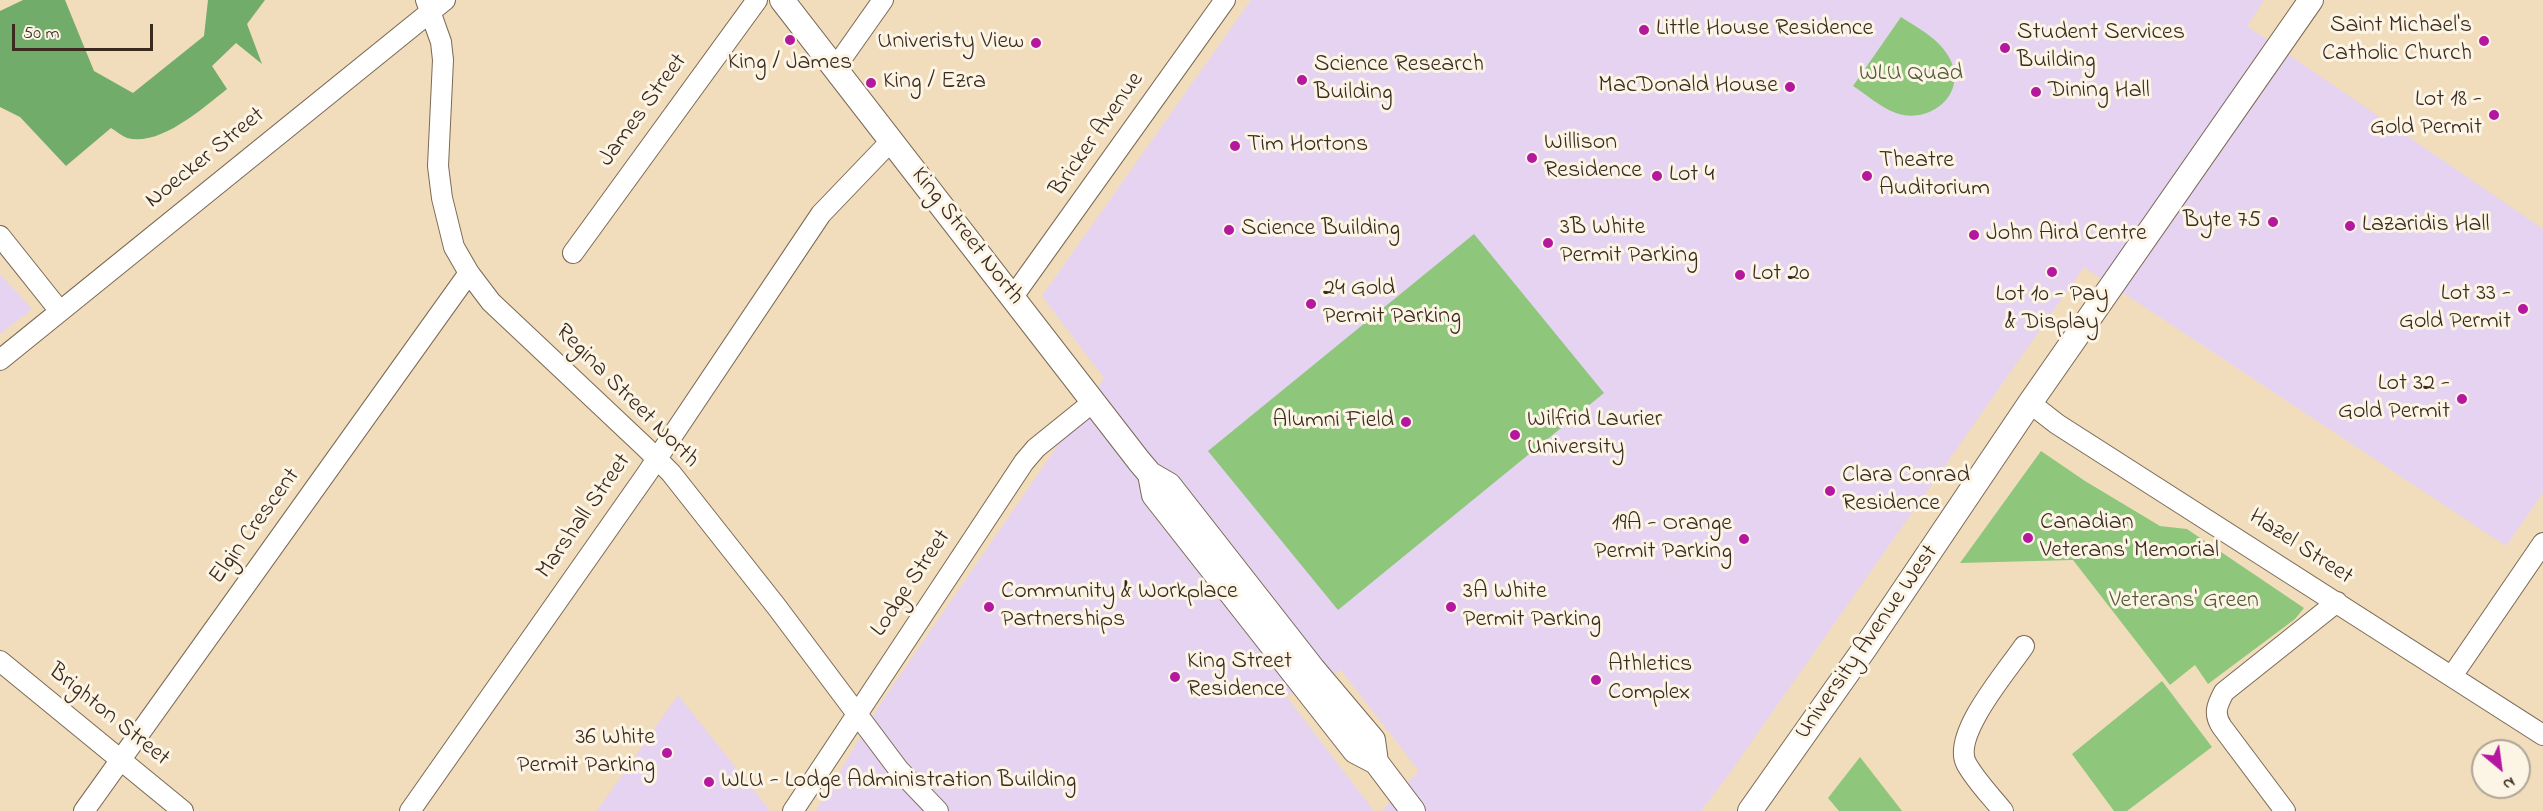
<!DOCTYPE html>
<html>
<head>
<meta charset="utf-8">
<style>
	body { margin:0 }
	#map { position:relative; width:2543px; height:811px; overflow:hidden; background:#f1ddbc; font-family:"Indie Flower",sans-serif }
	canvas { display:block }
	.north { position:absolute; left:2471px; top:739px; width:60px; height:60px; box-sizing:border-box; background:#fcf5e5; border:2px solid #afa495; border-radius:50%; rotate:151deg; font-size:16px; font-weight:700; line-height:24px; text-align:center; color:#3b2a1e }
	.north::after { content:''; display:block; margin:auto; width:21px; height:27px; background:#b5179e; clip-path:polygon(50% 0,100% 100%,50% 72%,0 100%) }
	.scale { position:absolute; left:12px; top:24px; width:141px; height:27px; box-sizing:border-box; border:3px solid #3b2a1e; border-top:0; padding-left:8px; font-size:18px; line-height:21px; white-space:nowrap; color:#3b2a1e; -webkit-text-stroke:4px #fcf5e5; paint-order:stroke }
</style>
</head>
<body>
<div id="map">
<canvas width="2543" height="811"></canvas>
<div class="north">N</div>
<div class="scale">50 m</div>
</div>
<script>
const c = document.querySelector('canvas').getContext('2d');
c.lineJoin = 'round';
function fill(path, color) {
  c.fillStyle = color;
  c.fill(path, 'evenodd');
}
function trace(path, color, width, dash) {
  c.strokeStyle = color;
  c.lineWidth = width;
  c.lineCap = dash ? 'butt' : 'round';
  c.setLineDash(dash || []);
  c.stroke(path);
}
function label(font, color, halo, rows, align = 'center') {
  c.font = font + ' "Indie Flower",sans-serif';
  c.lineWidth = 6;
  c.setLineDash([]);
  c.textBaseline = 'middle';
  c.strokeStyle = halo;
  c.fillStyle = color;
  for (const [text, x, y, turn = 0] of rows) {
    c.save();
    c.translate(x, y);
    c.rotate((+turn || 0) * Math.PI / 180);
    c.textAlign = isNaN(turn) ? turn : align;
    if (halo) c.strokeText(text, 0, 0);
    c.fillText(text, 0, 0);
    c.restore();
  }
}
const built = new Path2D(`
	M1251,0H2264L2247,26L2543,229V493L2506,546L2084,267L1727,777L1701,811H1382L1419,771L1341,670L1286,696L1374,811H816L881,703L1104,378L1042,296Z
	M0,274L32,309L0,334Z
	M678,695L768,808L770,811H597Z`);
const green = new Path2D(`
	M1901,17C1919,29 1940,39 1950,59C1968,94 1930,125 1896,113C1881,108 1866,94 1853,86Z
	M1474,234L1604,393L1338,610L1208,451Z
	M2041,451L2085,481L2160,526L2187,529L2304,608L2295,619L2208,684L2195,665L2170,685L2073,560L1960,563Z
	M2162,681L2212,747L2127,811H2114L2072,754Z
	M1860,757L1902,811H1839L1828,798Z`);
const forest = new Path2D(`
	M23,0H65L94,71L133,93L204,36L208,0H265L247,24L262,64L236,43L212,66L227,89C203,108 160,147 127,138C122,136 116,131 111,128L66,166L20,117L0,107V11Z`);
const minor = new Path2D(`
	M426,0L441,42L443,60L438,166L442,198L454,247L469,273L491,302L645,447L671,473L776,606L899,770L938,811
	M835,68L883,0
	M0,236L59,310
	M573,253L757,0
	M1012,298L1225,0
	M0,360L445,0
	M2030,403L2057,424L2543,735
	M0,661L183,811
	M2452,676L2543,543
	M84,811L469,273
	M410,811L646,475L821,214L891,141
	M793,811L1024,462L1036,448L1093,402
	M2003,811C1991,796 1975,780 1966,763C1952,734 2008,670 2024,646
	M2285,811L2222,727C2213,714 2217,705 2224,692L2337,602`);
const major = new Path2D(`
	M782,0L1139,461L1150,474L1169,485L1313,669L1373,740L1376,762
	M1150,474L1154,495L1355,751L1376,762L1413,811
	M1750,811L1865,648L2030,403L2311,0`);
const markers = [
	[1644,30,6,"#b5179e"],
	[790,40,6,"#b5179e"],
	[2484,41,6,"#b5179e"],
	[1036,43,6,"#b5179e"],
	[2005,48,6,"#b5179e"],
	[1302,80,6,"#b5179e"],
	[871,83,6,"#b5179e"],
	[1790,87,6,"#b5179e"],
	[2036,92,6,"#b5179e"],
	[2494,115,6,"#b5179e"],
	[1235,146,6,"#b5179e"],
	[1532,158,6,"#b5179e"],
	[1657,176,6,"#b5179e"],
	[1867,176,6,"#b5179e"],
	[2273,222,6,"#b5179e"],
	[2350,226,6,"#b5179e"],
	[1229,230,6,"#b5179e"],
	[1974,235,6,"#b5179e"],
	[1548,243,6,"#b5179e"],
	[2052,272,6,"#b5179e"],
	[1740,275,6,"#b5179e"],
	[1311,304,6,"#b5179e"],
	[2523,309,6,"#b5179e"],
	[2462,399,6,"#b5179e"],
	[1406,422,6,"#b5179e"],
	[1515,435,6,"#b5179e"],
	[1830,491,6,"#b5179e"],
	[2028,538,6,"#b5179e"],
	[1744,539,6,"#b5179e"],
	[989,607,6,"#b5179e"],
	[1451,607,6,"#b5179e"],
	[1175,677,6,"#b5179e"],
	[1596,680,6,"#b5179e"],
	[667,753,6,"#b5179e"],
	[709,782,6,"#b5179e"]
];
const poiNames = [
	["Saint Michael's",2472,27,"right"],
	["Catholic Church",2472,55,"right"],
	["Little House Residence",1656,30],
	["Student Services",2017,34],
	["Building",2017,62],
	["Univeristy View",1024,43,"right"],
	["King / James",790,64,"center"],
	["Science Research",1314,66],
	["Building",1314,94],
	["King / Ezra",883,83],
	["MacDonald House",1778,87,"right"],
	["Dining Hall",2048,92],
	["Lot 18 -",2482,101,"right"],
	["Gold Permit",2482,129,"right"],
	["Willison",1544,144],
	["Residence",1544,172],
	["Tim Hortons",1247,146],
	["Theatre",1879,162],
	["Auditorium",1879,190],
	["Lot 4",1669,176],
	["Byte 75",2261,222,"right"],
	["Lazaridis Hall",2362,226],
	["3B White",1560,229],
	["Permit Parking",1560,257],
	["Science Building",1241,230],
	["John Aird Centre",1986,235],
	["Lot 20",1752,275],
	["24 Gold",1323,290],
	["Permit Parking",1323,318],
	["Lot 33 -",2511,295,"right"],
	["Gold Permit",2511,323,"right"],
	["Lot 10 - Pay",2052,296,"center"],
	["& Display",2052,324,"center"],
	["Lot 32 -",2450,385,"right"],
	["Gold Permit",2450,413,"right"],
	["Wilfrid Laurier",1527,421],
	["University",1527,449],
	["Alumni Field",1394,422,"right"],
	["Clara Conrad",1842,477],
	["Residence",1842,505],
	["Canadian",2040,524],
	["Veterans' Memorial",2040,552],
	["19A - Orange",1732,525,"right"],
	["Permit Parking",1732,553,"right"],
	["Community & Workplace",1001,593],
	["Partnerships",1001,621],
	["3A White",1463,593],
	["Permit Parking",1463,621],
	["King Street",1187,663],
	["Residence",1187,691],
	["Athletics",1608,666],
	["Complex",1608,694],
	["36 White",655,739,"right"],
	["Permit Parking",655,767,"right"],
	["WLU - Lodge Administration Building",721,782]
];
const parkNames = [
	["WLU Quad",1911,75],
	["Veterans' Green",2184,602]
];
const streetNames = [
	["James Street",644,111,-54],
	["Bricker Avenue",1098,135,-55],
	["Noecker Street",206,159,-39],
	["King Street North",966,237,52],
	["Regina Street North",626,397,45],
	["Marshall Street",585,517,-55],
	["Elgin Crescent",256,527,-54],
	["Hazel Street",2300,548,33],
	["Lodge Street",912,584,-56],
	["University Avenue West",1868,643,-55],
	["Brighton Street",108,716,39]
];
fill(built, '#e5d3f1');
fill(green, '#8ec77b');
fill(forest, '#72ac6b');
trace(minor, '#7b6955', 22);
trace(major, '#7b6955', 26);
trace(minor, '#fff', 20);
trace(major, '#fff', 24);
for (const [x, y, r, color] of markers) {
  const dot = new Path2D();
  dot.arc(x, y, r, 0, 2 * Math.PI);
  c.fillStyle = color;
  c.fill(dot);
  trace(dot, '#fcf5e5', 2);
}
label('24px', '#3b2a1e', '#fcf5e5', poiNames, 'left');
label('24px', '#54593a', '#fcf5e5', parkNames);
label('24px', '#3b2a1e', '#fcf5e5', streetNames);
</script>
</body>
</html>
